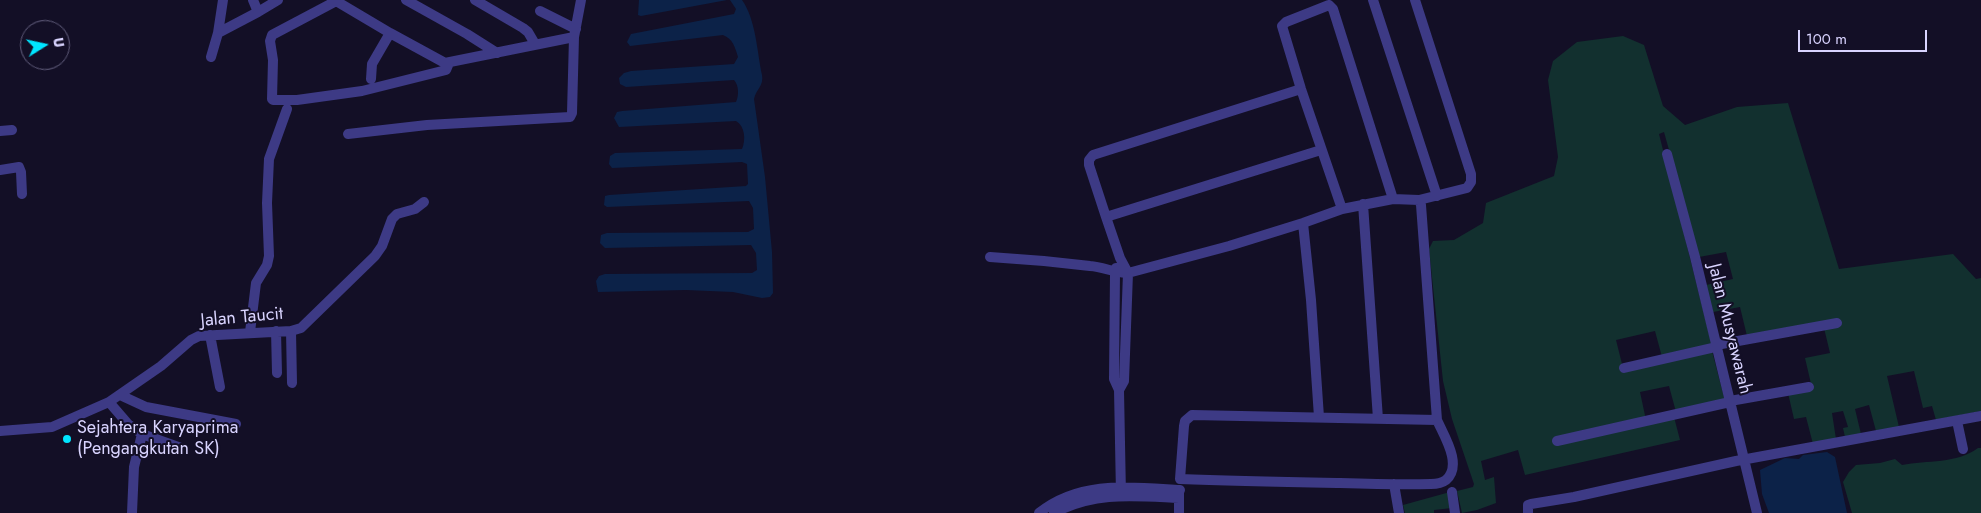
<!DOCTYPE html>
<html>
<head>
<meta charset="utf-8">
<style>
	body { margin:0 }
	#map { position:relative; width:1981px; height:513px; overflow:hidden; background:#130f26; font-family:Jost,sans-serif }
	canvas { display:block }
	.north { position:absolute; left:20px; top:20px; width:50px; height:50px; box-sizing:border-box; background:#130f26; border:1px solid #625e7d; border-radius:50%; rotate:80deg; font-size:14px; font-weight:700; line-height:20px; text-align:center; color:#d9d4ff }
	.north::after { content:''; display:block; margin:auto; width:18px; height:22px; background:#00e5ff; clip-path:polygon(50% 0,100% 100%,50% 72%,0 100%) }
	.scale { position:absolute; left:1798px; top:30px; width:129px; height:22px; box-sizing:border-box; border:2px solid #d9d4ff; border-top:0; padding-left:6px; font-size:15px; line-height:18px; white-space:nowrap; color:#d9d4ff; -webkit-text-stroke:4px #130f26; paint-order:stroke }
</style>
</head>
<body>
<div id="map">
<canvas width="1981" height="513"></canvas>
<div class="north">U</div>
<div class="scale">100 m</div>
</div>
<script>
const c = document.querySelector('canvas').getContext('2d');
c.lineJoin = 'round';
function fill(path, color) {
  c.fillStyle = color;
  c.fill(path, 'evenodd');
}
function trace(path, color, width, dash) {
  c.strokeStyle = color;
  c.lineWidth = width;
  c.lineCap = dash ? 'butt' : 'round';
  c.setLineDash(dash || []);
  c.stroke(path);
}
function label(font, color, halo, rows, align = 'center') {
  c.font = font + ' Jost,sans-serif';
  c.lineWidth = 4;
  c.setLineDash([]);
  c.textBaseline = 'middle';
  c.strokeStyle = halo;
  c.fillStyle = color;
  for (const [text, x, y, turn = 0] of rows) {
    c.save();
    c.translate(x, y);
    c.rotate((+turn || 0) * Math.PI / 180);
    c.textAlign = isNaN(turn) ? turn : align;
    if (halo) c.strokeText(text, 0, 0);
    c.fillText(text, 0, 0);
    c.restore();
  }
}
const green = new Path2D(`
	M1623,36L1644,45L1663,106L1685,125L1737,107L1788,103L1839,269L1953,254L1976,279L1981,278V411L1936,420L1932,406L1923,408L1914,371L1887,376L1899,427L1876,431L1869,405L1855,409L1861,434L1845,437L1843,428L1848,427L1843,411L1832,413L1836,439L1813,444L1806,417L1794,419L1788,393L1812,388L1805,358L1830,353L1824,328L1747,336L1740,307L1713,312L1706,285L1733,279L1726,252L1699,257L1664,132L1659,134L1712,346L1662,357L1655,331L1616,340L1624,372L1712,351L1725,401L1676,412L1669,386L1640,392L1646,420L1674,417L1680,440L1525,475L1518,450L1481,461L1485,480L1494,477L1496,503L1477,510L1462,513L1457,491L1473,487L1474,484L1452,419L1443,381L1429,249L1433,241L1454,240L1483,223L1486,203L1554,176L1558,157L1548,80L1553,61L1577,42Z
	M1978,448H1981V513H1852L1843,482L1849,472L1856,465L1880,463L1895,459L1902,465C1927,460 1957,464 1978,448Z
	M1450,492L1452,508L1434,510V513H1405L1403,505Z`);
const water = new Path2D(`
	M639,0H727L641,16L638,15Z
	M730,0H742C756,20 757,51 762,75C764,86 756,89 754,99L765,177L772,252L773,293L770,297L762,298L733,292L686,290L598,292L596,281L599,276L605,274L752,273L757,270L756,253L751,245L605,248L600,243L601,235L607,233L748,232L754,229L753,208L749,201L607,207L604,205L605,196L609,195L746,186L748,184L747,164L742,162L612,168L609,164L610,156L615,153L742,149C746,140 745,126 736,121L619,127L614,118L617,112L622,111L736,102C739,96 739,85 734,80L626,87L620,84L619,78L624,73L631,71L734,64L738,57C735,47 733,39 723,35L630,46L627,42L631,34L734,14L736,9Z
	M1827,452L1835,457L1847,513H1769L1762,494L1760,470L1785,458L1799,459L1803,455Z`);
const street = new Path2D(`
	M253,0L258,12L278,0
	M338,0L272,35L270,41L273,60L272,99L273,100H297L362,91L446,70L449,63
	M406,0L467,34L497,53
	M475,0L523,28L528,32L535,44
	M1373,0L1437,196
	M1415,0L1471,174V182L1467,188L1419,200
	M336,1L390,33L445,63L574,37
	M540,11L576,29
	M218,33L258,12
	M211,57L218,33L223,0
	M371,79L372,64L390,33
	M0,131L12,130
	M348,134L427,125L570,117L572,113L574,37L581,0
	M1667,154L1695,257L1757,513
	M0,170L19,167L21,172L22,194
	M1363,204L1378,419
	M1342,209L1301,89L1282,26L1286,22L1329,5L1333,9L1393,199
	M1106,217L1089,165V160L1093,155L1301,89
	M1303,223L1311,300L1319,417
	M990,257C1024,259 1057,262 1090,266C1104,267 1114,273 1128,273L1229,246L1303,223L1342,209L1393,199L1419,200L1421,205L1437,420C1444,436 1463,465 1446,480C1442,483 1436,484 1431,484C1401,485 1370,484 1340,483C1287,482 1233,481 1180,479L1184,426L1185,421L1192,415L1437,420
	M1116,268L1115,273L1114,379L1119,390
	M276,331L277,373
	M291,331L292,383
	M250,332L256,283L267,265L269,256L267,203L269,159L287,109
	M210,335L220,387
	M1716,345L1837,323
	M1624,368L1716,347
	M120,395L146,407L236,424
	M1730,401L1809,387
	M109,402L128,424L142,434L181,448
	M1957,421L1963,449
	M0,431L52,427L109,402L161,366L191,340L199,336L291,331L301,328L375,256L382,246L392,219L397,214L415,209L424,202
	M1557,441L1730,402
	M1394,484L1399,513
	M1452,492L1455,513
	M1121,495L1119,390L1124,381L1128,273L1120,258L1106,217L1321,150
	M132,513L134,467L142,434
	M1039,513C1080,480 1131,487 1180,490
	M1054,513C1095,491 1135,496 1179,498
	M1179,513V492
	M1528,513V505L1531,504L1574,497L1736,461L1981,416`);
const markers = [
	[67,439,5,"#00e5ff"]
];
const streetNames = [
	["Jalan Taucit",242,318,-5],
	["Jalan Musyawarah",1729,329,76]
];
const poiNames = [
	["Sejahtera Karyaprima",77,429],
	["(Pengangkutan SK)",77,450]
];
fill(green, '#12302f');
fill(water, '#0c2248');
trace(street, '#3d3a85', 10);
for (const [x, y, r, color] of markers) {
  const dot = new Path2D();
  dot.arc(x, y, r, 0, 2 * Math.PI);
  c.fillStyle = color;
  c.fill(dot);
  trace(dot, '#130f26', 2);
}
label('18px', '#d9d4ff', '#130f26', streetNames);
label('18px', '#d9d4ff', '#130f26', poiNames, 'left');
</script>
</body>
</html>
